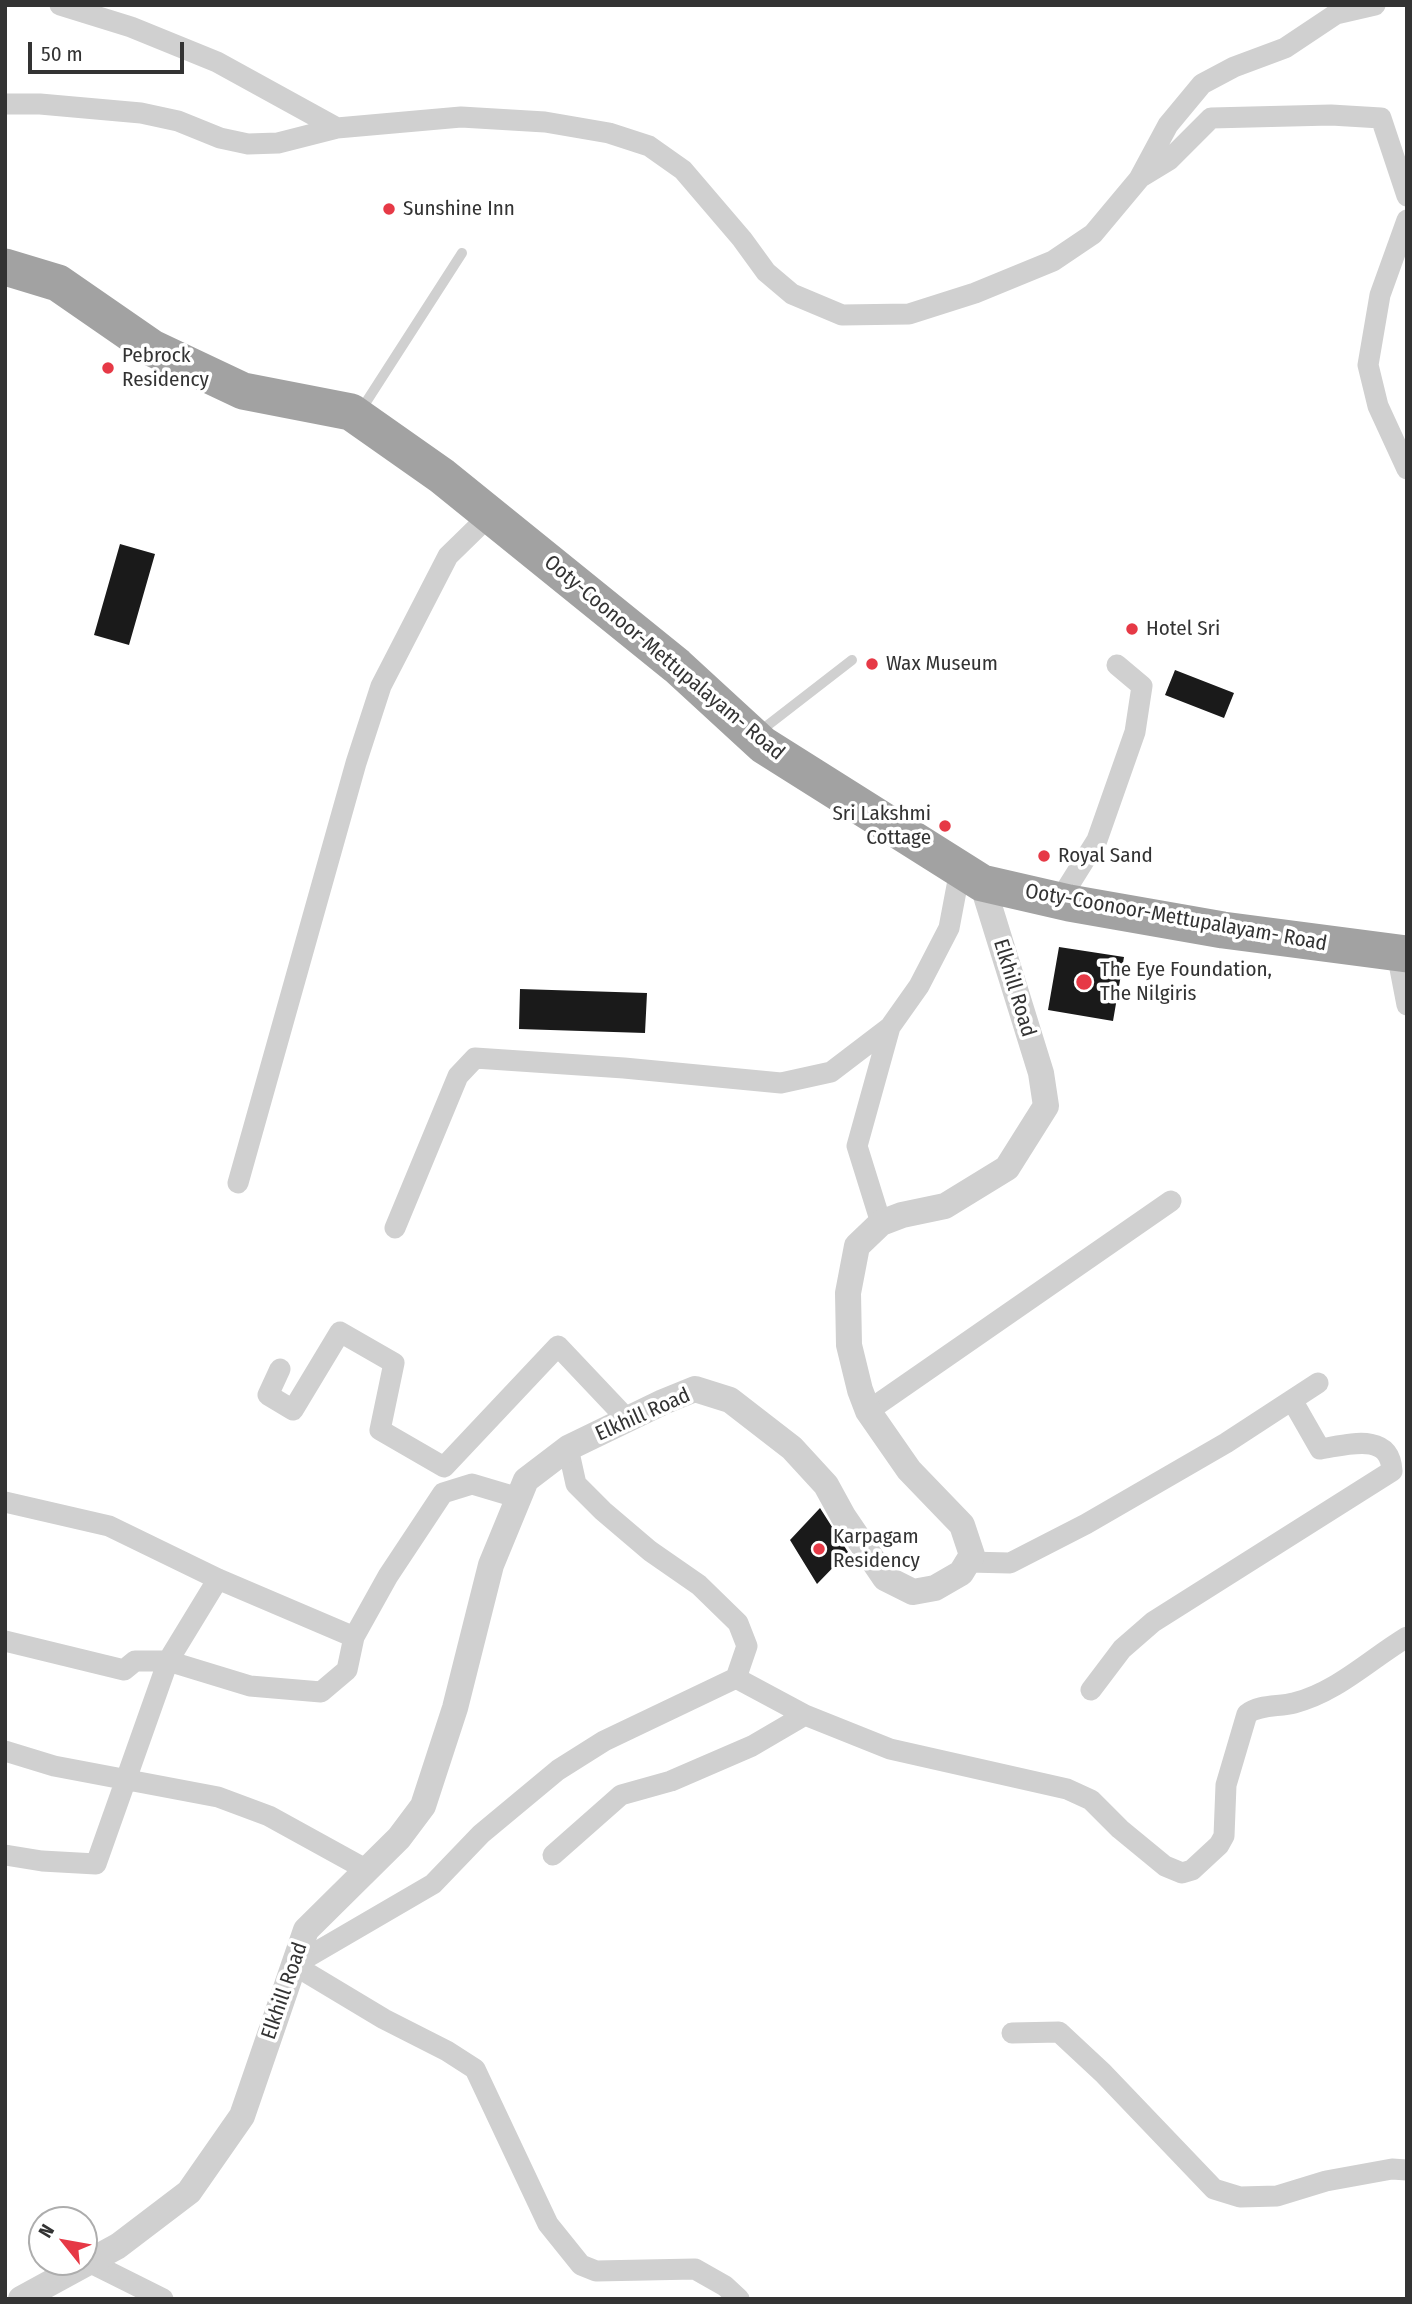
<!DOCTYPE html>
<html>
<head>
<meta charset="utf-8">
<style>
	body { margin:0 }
	#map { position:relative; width:1412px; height:2304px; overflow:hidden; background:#fff; font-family:"Fira Sans Condensed",sans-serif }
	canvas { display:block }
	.frame { position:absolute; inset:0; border:7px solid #333; pointer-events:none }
	.north { position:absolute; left:28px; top:2206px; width:70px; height:70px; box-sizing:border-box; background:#fff; border:2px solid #adadad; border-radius:50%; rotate:301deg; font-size:19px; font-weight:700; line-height:28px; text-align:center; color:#333 }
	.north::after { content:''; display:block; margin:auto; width:24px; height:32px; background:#e63946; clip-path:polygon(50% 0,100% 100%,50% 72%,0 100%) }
	.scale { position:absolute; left:28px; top:42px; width:156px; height:32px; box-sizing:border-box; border:4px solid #333; border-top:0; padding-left:9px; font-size:21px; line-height:24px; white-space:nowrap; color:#333; -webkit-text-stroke:5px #fff; paint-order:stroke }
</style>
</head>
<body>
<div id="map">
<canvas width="1412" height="2304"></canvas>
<div class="frame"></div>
<div class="north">N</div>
<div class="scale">50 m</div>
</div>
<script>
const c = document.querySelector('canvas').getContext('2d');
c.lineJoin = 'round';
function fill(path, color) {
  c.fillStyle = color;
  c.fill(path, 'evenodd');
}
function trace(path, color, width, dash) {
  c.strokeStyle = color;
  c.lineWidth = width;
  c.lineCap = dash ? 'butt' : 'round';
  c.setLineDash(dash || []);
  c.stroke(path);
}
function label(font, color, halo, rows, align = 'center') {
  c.font = font + ' "Fira Sans Condensed",sans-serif';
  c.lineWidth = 7;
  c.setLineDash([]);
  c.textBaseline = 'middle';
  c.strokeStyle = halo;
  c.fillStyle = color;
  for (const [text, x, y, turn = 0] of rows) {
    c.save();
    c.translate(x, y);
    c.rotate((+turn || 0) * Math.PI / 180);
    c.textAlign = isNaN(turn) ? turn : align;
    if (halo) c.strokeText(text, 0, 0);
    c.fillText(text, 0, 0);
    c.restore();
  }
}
const building = new Path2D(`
	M120,544L155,554L129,645L94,635Z
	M1175,670L1234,693L1224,718L1165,695Z
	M1059,947L1124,957L1113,1021L1048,1010Z
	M520,989L647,993L645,1033L519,1029Z
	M820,1508L848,1552L817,1584L790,1540Z`);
const service = new Path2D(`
	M361,410L462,253
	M759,732L852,660`);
const minor = new Path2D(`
	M60,5L131,27L217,62L337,128
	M5,104H40L141,113L178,121L220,138L248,144L278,143L337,128L461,117L545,122L609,133L649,146L683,170L742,239L766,272L792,294L842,315L909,314L975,293L1053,261L1093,234L1139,179L1168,125L1202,84L1234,67L1285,48L1336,14L1375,5
	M1141,177L1169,160L1211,118L1331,115L1381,118L1407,196
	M1407,220L1380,295L1368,365L1378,406L1407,469
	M1059,901L1097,840L1135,732L1142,686L1117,665
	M1397,953L1407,1005
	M238,1183L356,763L381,686L448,556L490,515
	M881,1223L857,1146L890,1027
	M395,1228L458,1076L475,1058L624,1068L781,1083L831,1072L890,1027L919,986L949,928L960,870
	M280,1369L268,1395L293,1410L340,1332L394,1363L380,1430L444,1467L558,1346L628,1420
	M868,1411L1171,1201
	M568,1448L576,1484L603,1511L650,1551L699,1585L738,1623L747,1646L736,1678L604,1741L558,1770L481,1834L433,1884L294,1965L384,2019L447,2051L475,2069L548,2224L581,2265L596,2271L695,2269L725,2286L739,2299
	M5,1502L109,1526L218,1579L354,1637L388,1576L443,1493L472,1484L519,1498
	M968,1562L1010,1563L1086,1524L1226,1443L1318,1383
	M5,1641L124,1670L135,1661H168L250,1686L321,1692L347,1670L354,1637
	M736,1678L805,1715L890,1749L1067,1789L1091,1800L1120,1829L1165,1866L1182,1873L1192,1870L1219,1845L1224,1836L1226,1785L1247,1714C1259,1704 1279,1707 1294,1703C1337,1692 1369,1660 1407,1637
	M1091,1690L1122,1649L1153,1622L1392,1471C1390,1431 1347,1445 1320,1449L1292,1400
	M5,1751L54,1766L218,1797L269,1816L367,1870
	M5,1855L42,1861L96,1864L168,1661L218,1579
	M553,1855L621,1795L671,1781L752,1746L805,1715
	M1012,2033L1059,2032L1103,2073L1214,2189L1240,2197L1277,2196L1326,2181L1392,2169L1407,2170
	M89,2262L163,2299`);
const tertiary = new Path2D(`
	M21,2299L118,2246L189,2192L242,2116L306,1930L399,1838L423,1806L455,1708L491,1565L526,1480L568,1448L663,1402L695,1389L730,1400L792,1448L826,1485L843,1516L885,1578L913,1592L935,1588L961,1573L972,1555L962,1525L909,1470L868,1411L860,1390L849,1345L848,1293L857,1246L881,1223L902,1215L945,1206L1007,1168L1046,1106L1041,1073L982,883`);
const trunk = new Path2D(`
	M5,267L58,283L152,348L243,391L351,412L442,476L677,666L763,745L982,883L1069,903L1223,930L1407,954`);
const markers = [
	[389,209,7,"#e63946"],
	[108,368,7,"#e63946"],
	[1132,629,7,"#e63946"],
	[872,664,7,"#e63946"],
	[945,826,7,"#e63946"],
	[1044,856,7,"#e63946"],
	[1084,982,9,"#e63946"],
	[819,1549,7,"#e63946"]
];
const poiNames = [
	["Sunshine Inn",403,209],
	["Pebrock",122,356],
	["Residency",122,380],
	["Hotel Sri",1146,629],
	["Wax Museum",886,664],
	["Sri Lakshmi",931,814,"right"],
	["Cottage",931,838,"right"],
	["Royal Sand",1058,856],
	["The Eye Foundation,",1100,970],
	["The Nilgiris",1100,994],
	["Karpagam",833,1537],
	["Residency",833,1561]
];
const streetNames = [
	["Ooty-Coonoor-Mettupalayam- Road",664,658,40],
	["Ooty-Coonoor-Mettupalayam- Road",1176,918,10],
	["Elkhill Road",1014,988,73],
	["Elkhill Road",643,1415,-24],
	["Elkhill Road",285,1991,-71]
];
fill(building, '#1a1a1a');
trace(service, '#d0d0d0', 10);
trace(minor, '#d0d0d0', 21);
trace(tertiary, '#d0d0d0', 26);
trace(trunk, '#a2a2a2', 37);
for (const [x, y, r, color] of markers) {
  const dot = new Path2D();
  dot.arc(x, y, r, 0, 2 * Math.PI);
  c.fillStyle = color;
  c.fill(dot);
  trace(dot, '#fff', 2.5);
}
label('21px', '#333', '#fff', poiNames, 'left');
label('21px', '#333', '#fff', streetNames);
</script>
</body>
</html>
